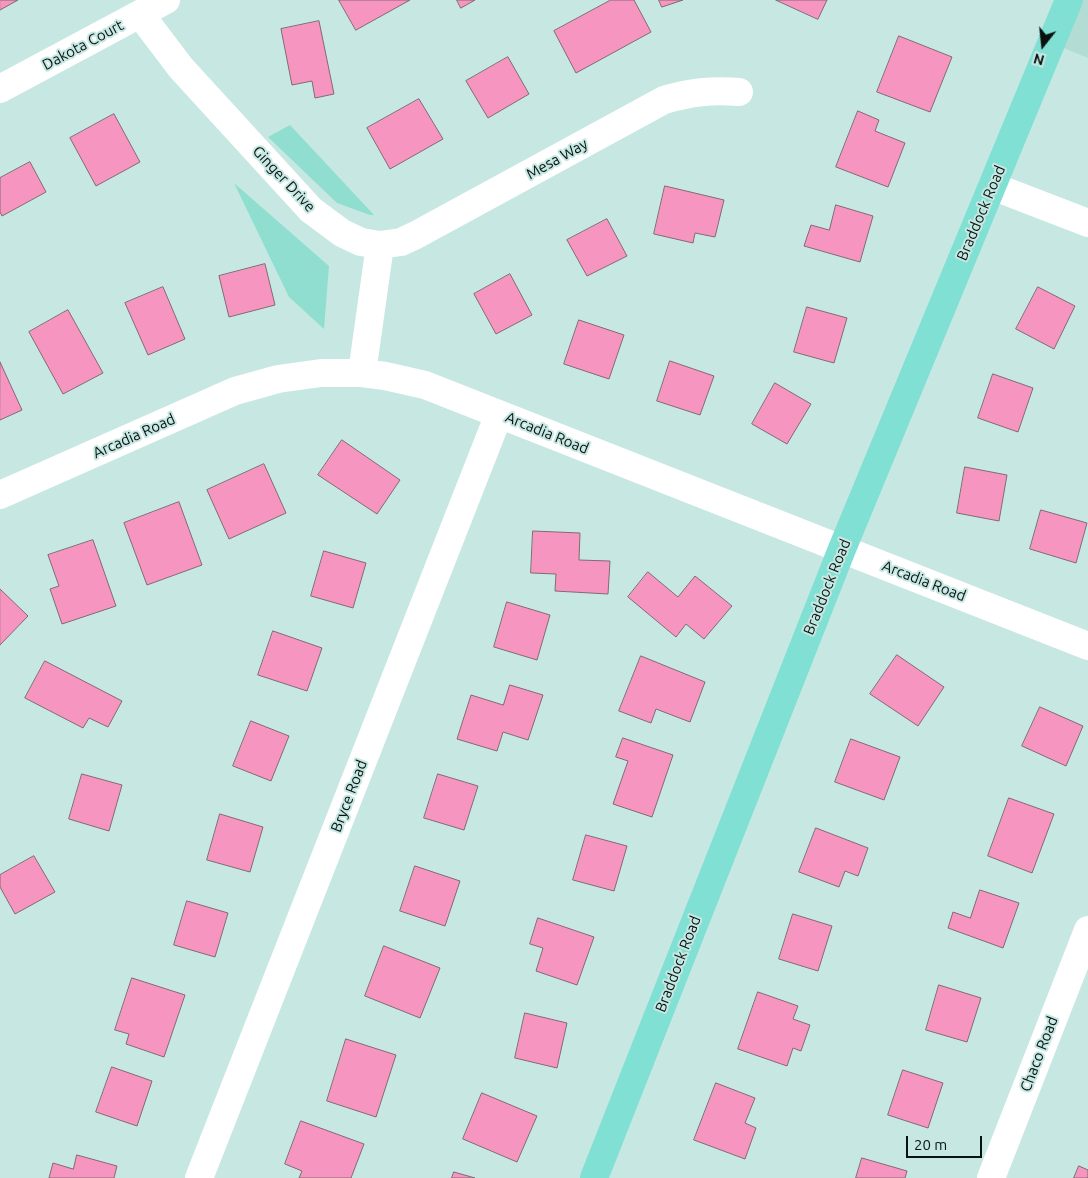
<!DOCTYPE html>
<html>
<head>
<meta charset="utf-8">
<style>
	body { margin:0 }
	#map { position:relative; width:1088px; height:1178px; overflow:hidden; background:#c7e8e2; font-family:Ubuntu,sans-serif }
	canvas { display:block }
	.north { position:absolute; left:1018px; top:20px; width:50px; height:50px; -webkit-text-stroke:4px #c7e8e2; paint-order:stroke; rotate:196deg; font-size:14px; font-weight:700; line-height:20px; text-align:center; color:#081311 }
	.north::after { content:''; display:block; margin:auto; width:18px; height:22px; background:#081311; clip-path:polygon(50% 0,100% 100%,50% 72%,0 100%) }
	.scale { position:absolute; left:906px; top:1136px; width:76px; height:22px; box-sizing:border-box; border:2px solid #081311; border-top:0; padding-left:6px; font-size:15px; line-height:18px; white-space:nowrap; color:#081311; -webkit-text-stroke:4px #c7e8e2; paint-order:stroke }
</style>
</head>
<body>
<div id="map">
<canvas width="1088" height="1178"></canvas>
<div class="north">N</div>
<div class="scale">20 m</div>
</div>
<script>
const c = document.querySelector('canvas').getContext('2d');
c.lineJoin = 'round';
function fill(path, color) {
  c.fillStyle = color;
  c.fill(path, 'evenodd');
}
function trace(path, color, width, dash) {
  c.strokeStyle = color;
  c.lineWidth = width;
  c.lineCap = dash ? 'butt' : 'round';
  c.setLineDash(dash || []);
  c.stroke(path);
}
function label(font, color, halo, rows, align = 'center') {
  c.font = font + ' Ubuntu,sans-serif';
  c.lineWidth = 4;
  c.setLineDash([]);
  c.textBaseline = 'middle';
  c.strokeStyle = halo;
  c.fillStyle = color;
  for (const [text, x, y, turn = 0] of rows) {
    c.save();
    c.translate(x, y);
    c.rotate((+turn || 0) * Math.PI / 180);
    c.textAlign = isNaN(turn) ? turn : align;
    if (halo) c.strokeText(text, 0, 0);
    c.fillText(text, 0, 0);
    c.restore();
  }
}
const built = new Path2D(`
	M1081,0H1088V58L1061,47Z`);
const green = new Path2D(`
	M290,125L374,215H370L337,203L268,137Z
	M234,183L329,266L324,329L289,297Z`);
const building = new Path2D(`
	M0,0H18L0,10Z
	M339,0H410L356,30Z
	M457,0H475L461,8Z
	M611,0H634L651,32L576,73L554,31Z
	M659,0H683L662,7Z
	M776,0H827L818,19Z
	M319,21L334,94L315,98L312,81L292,85L281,29Z
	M899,36L952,57L930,112L877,92Z
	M508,57L529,94L488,118L466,81Z
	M419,99L443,139L390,169L367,128Z
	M858,111L879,120L875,131L905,143L888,187L836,167Z
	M114,114L140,162L96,186L70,138Z
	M30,162L46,192L2,216L0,212V178Z
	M665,186L724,200L715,237L695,233L693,243L654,234Z
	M836,205L873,216L860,262L804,246L811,225L829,230Z
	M607,219L627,256L587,276L567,240Z
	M265,264L275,305L229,317L219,276Z
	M510,274L532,315L496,334L474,294Z
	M163,287L185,339L148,355L125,303Z
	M1038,287L1075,306L1054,349L1016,329Z
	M807,307L847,318L834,363L794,352Z
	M68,310L103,373L63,394L29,332Z
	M579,320L624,335L609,379L564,364Z
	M670,361L714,376L700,415L657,401Z
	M0,362L22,410L0,420Z
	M993,374L1033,388L1018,432L978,418Z
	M775,383L811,404L787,444L752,424Z
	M342,440L400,480L377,514L318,475Z
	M264,464L286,513L229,539L207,490Z
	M965,467L1007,475L999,521L957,513Z
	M179,502L202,565L147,585L124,523Z
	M1041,510L1087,523L1076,563L1030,549Z
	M533,531L580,533L579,560L610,561L608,594L555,591L556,574L531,573Z
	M93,540L116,606L62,624L50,589L59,586L48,555Z
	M324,551L366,563L353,608L311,596Z
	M648,572L678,597L695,576L732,606L704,639L686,624L676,637L628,597Z
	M0,589L28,616L0,645Z
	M507,602L550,615L537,660L494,647Z
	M273,631L322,648L307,691L258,675Z
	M897,655L944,687L918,726L870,694Z
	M641,656L705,682L690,722L656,709L651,723L619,711Z
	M45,661L122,701L108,727L89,718L83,728L25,698Z
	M510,685L543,695L528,740L503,732L497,751L457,739L471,695L503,705Z
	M1040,707L1083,726L1066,766L1022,746Z
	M251,721L289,736L271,781L233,766Z
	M623,738L673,755L652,817L613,804L628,761L616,757Z
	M851,739L900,757L884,800L835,782Z
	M82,774L122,785L109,831L69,819Z
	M438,774L478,786L464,830L424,818Z
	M1009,798L1054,814L1032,873L988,856Z
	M220,814L263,827L250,872L207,860Z
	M816,828L868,848L858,876L845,871L839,887L799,872Z
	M586,835L627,846L614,891L573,880Z
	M34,856L55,892L15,914L0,887V875Z
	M415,866L460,881L445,926L400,911Z
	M980,890L1019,903L1003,948L948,928L953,912L970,918Z
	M187,901L228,913L215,957L174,945Z
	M793,914L832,926L818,971L779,959Z
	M538,918L594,937L577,985L536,971L543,948L530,944Z
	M384,946L440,968L420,1018L365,996Z
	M132,978L185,995L164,1057L126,1044L129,1034L115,1030Z
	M939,985L981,998L967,1042L926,1030Z
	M758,992L798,1006L793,1019L810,1025L801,1051L793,1048L787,1066L738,1049Z
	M525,1013L567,1023L557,1068L515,1058Z
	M346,1039L396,1055L376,1117L327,1101Z
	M112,1067L152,1081L137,1126L96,1112Z
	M903,1070L943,1083L928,1128L888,1115Z
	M716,1083L755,1098L745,1123L756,1128L745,1159L694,1140Z
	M482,1093L537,1116L517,1162L463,1139Z
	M301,1121L364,1144L351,1178H299L302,1171L285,1164Z
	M77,1155L117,1166L114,1178H49L53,1163L73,1169Z
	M862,1158L907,1171L905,1178H856Z
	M1079,1166L1088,1170V1178H1074Z
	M454,1172L475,1178H452Z`);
const street = new Path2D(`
	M140,14L181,68L311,210L342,233L361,242L380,245L401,242L416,235L664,100C691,92 711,90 739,92
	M0,89L166,0
	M992,186L1088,223
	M362,373L380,245
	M0,495L235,391L278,379L321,373H362L385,376L425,385L1088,646
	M199,1178L499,414
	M991,1178L1088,930`);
const primary = new Path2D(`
	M594,1178L842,549L1069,0`);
const streetNames = [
	["Dakota Court",83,45,-28],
	["Mesa Way",557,159,-29],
	["Ginger Drive",284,179,47],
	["Braddock Road",981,213,-67],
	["Arcadia Road",547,433,22],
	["Arcadia Road",134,436,-24],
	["Arcadia Road",924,581,21],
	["Braddock Road",827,587,-68],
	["Bryce Road",349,796,-69],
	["Braddock Road",678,964,-69],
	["Chaco Road",1039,1054,-69]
];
fill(built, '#b3dcd4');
fill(green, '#8fded0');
fill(building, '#f696c0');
trace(building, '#826973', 1);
trace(street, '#fff', 28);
trace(primary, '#80e0d3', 28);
label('15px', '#081311', '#c7e8e2', streetNames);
</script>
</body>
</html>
